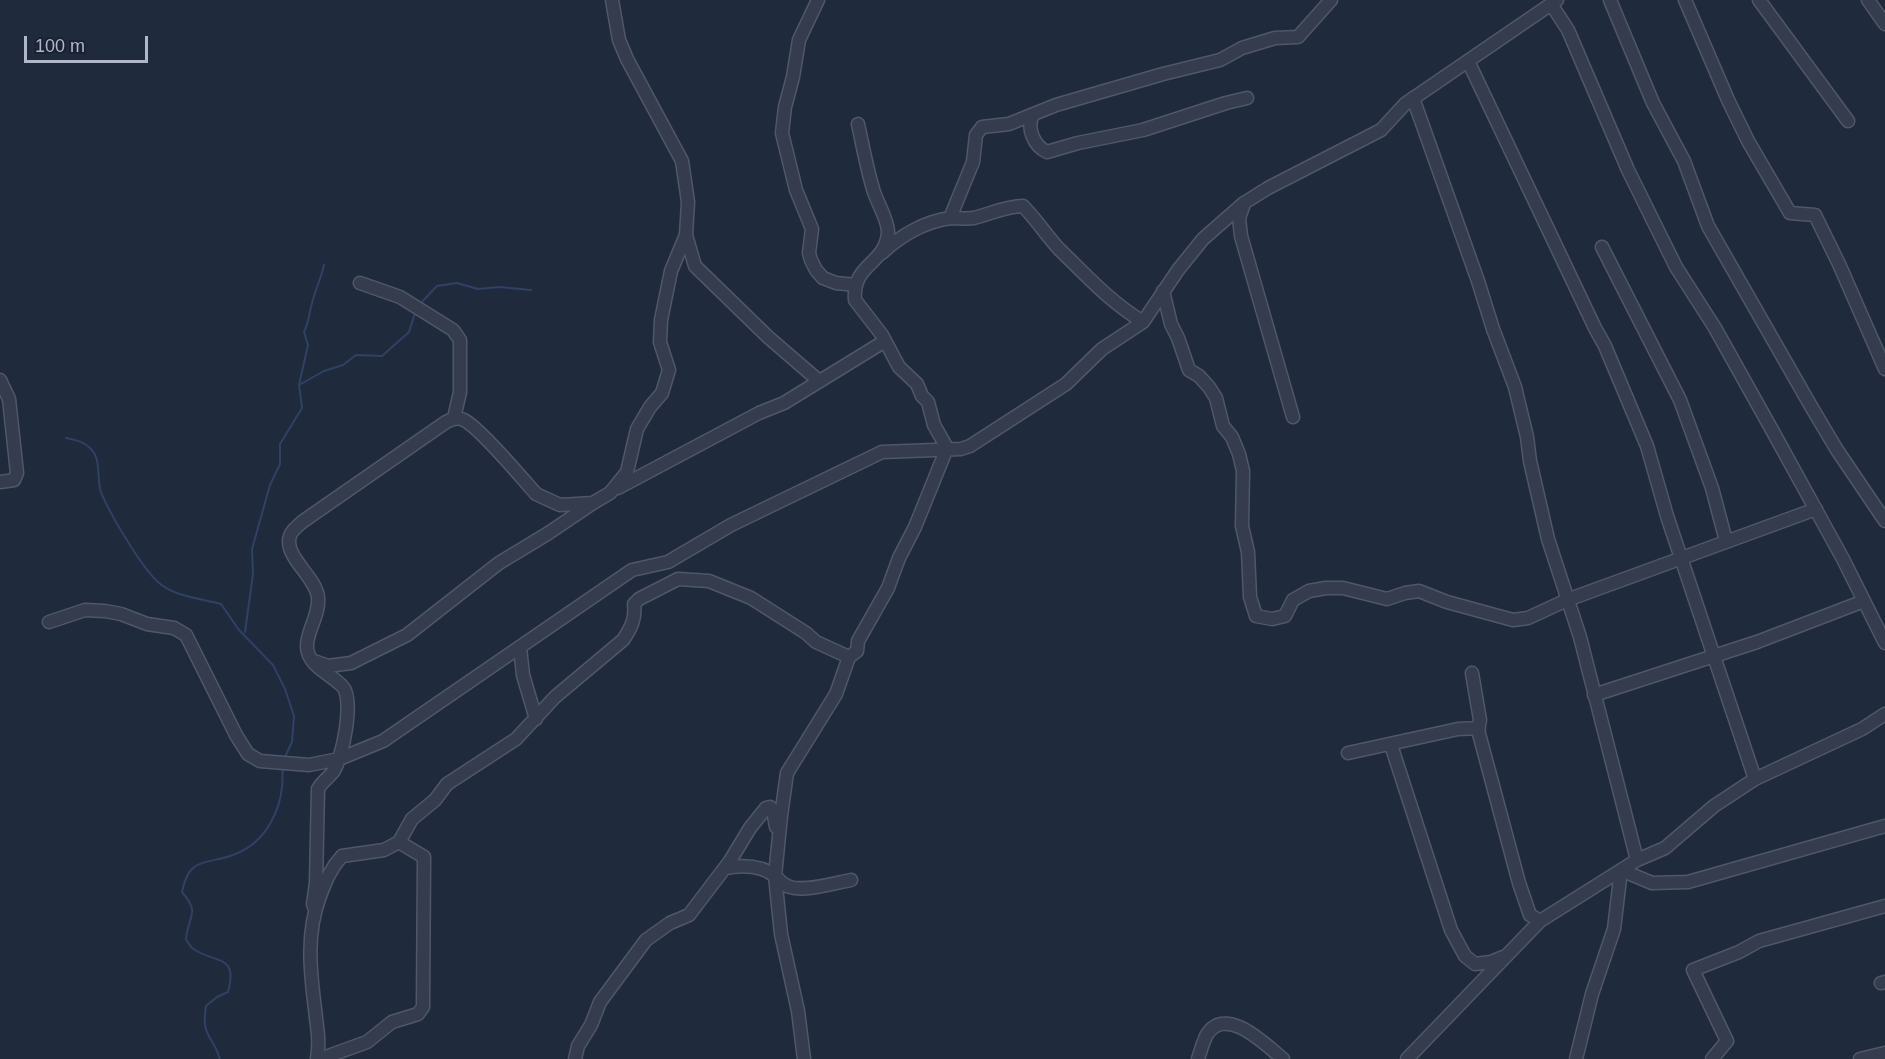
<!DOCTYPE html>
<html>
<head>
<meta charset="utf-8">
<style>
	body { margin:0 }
	#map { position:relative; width:1885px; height:1059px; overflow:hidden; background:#202a3d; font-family:Arial,sans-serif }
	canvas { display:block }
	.scale { position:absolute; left:24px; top:36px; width:124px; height:27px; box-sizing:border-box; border:3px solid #afb7c9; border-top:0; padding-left:8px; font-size:18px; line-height:21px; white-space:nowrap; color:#afb7c9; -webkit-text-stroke:4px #192132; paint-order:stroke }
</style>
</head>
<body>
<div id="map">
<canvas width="1885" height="1059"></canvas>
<div class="scale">100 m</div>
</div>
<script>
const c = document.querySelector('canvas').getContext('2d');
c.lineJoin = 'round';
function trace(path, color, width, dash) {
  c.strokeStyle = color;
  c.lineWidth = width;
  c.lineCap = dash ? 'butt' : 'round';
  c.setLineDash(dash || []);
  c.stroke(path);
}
const stream = new Path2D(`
	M419,305L437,286L457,283L478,289L499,287L531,290
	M299,385L324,371L343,365L356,355L382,356L409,332L415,313
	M66,438C75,440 84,441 91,449C102,461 96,477 101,492C109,513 141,566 157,581C173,597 200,598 221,604L239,630L273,665L285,689L294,716L292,742L284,759
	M245,632L253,574L252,549L270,485L280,464V444L302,408L299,385L308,345L304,332C309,322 309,314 312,303C315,290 321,279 324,265
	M220,1059C212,1033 201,1038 206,1006L217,997L228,992C238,955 218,964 195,950C191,948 188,943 186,939C188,915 201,914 182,892C189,856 206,865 233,855C249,849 263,837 271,822C277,811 281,799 282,787C283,780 282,774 283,768`);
const minor = new Path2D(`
	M612,0L619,40L627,59L682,161L688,202L686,235L695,266L768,337L819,381
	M818,0L799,40L793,77L785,107L782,133L796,190L812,229L809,253L811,260L816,270L823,278L836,283L856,285
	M1610,0L1653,103L1684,161L1708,226L1812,408L1837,450L1885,521
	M1685,0L1728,100L1748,141L1790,213L1815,215L1839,264L1885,369
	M1759,0L1848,121
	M1868,0L1885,24
	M1551,4L1568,30L1628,170L1676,267L1715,328L1772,430L1843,559L1885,643
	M1468,61L1595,328L1605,346L1647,446L1667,516L1755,779
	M1413,98L1478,281L1493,329L1515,387L1527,437L1530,461L1548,539L1580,637L1637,860
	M1033,115C1026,128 1034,146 1047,152L1078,143L1143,130L1226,103L1247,98
	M1244,204L1239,218L1241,236L1293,417
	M950,218L973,162L976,135L982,127L1009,124L1056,105L1163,74L1220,60L1242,48L1275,38L1298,37L1331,0
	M1602,247L1680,400L1712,488L1726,541
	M882,253C900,236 925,221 951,218C959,218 966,219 974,218C990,214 1006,206 1023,206C1036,219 1046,235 1059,249C1088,277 1108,300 1143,322L1178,270L1203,239L1244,203L1268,188L1381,130L1405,104L1557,0
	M360,283L400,297L453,330L460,340V392L454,418
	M1163,291L1171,324L1178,338L1189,370L1199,376L1209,387L1216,398L1223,426L1232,437L1239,454L1243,471L1242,526L1248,552L1250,597L1256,616L1272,619L1285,616L1293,600L1309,591L1326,588H1343L1387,599L1405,593L1419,591L1447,602L1513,620L1528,618L1567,600L1816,509
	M0,380L9,399L17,473L14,480L0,482
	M618,488L759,413L784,403L885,341
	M49,622L85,610L105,611L121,614L147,624L174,628L186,635L236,735L248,754L260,761L309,765L339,759L383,741L632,570L668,562L731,525L882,452L961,449L970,446L1066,384L1102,349L1143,322
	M520,647L523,675L536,719
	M314,661L328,666L351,663L407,635L499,563L547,534L593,503
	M1472,673L1480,720L1478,730L1519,883L1530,915L1540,921
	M1594,695L1757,642L1864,601
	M1391,745L1451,930L1465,956L1475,964L1491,962L1503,957
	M1348,753L1458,729L1479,728
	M725,868C742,865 761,865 775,876C781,881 782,885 790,887C805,892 835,883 851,880
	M315,910L313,904L316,883L318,789C322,782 328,778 333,772C343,758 354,700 343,687C332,674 308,667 307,647C306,632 320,615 318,597C316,577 283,556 290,536C291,531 298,526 302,522L446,422C452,419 457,417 464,420C480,428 522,478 536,494L560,505L593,503L610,493L627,472L637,429L650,407L662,393L669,370L660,342L661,320L671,271L686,235
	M1881,983L1885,982
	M317,1059C320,1039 317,1029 315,1009C310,970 306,933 320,896C326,880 331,868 342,856L384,850L399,842L412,819L435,800L447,784L516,739L555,697L623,640C631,628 636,619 634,604L639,599L678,579L709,581L751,598L806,633L816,642L849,657
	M320,1059L367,1042L392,1022L418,1014L423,1007L424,857L399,842
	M575,1059L578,1046L591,1025L600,1002L646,940L670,923L689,915L730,861L750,828L766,808L770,807L773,810L776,827
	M804,1059L798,1011L781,934L775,876L781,816L787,773L836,694L849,657L857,651L858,641L888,588L899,558L915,527L947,448L934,425L928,402L922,396L917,384L899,367L882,335L855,300C852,263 886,265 888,232C888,220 878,204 874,192C867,170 863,147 858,124
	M1198,1059C1200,1052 1203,1043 1206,1036C1225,1003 1266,1045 1283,1059
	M1407,1059L1540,921L1637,860L1665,848L1714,806L1755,779L1862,729L1885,714
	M1576,1059L1592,994L1614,929L1621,870L1652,883L1688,882L1885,826
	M1712,1059L1727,1041L1693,970L1739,952L1759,941L1885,906
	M1860,1059L1885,1053`);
trace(stream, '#304164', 2);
trace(minor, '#4f5768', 15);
trace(minor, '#343c4d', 12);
</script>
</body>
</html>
